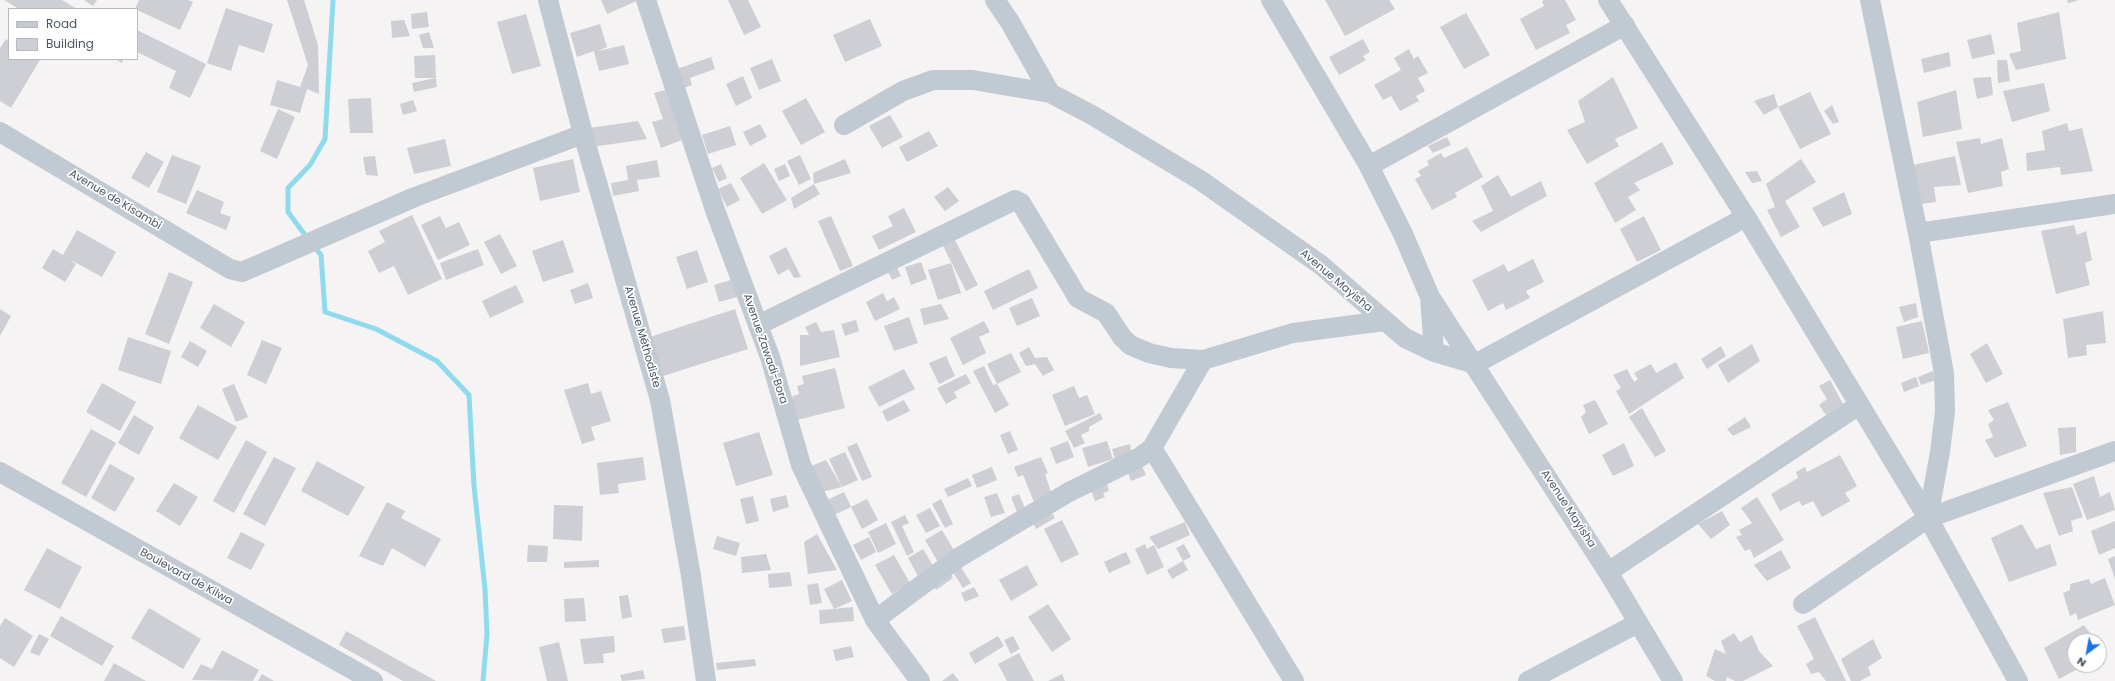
<!DOCTYPE html>
<html>
<head>
<meta charset="utf-8">
<style>
	body { margin:0 }
	#map { position:relative; width:2115px; height:681px; overflow:hidden; background:#f5f3f3; font-family:Poppins,sans-serif }
	canvas { display:block }
	.legend { position:absolute; left:8px; top:8px; width:130px; height:52px; box-sizing:border-box; background:#fff; border:1px solid #b7bbc0; margin:0; padding:5px 7px; list-style:none; font-size:12px; color:#4a5661 }
	.legend li { display:flex; align-items:center; gap:8px; height:20px }
	.legend b { width:20px; border:1px solid #b7bbc0 }
	.north { position:absolute; left:2067px; top:633px; width:40px; height:40px; box-sizing:border-box; background:#fff; border:1px solid #b7bbc0; border-radius:50%; rotate:212deg; font-size:11px; font-weight:700; line-height:16px; text-align:center; color:#4a5661 }
	.north::after { content:''; display:block; margin:auto; width:14px; height:18px; background:#1a73e8; clip-path:polygon(50% 0,100% 100%,50% 72%,0 100%) }
</style>
</head>
<body>
<div id="map">
<canvas width="2115" height="681"></canvas>
<ul class="legend">
<li><b style="height:5px;background:#c1cad2"></b>Road</li>
<li><b style="height:11px;background:#cdcfd5"></b>Building</li>
</ul>
<div class="north">N</div>
</div>
<script>
const c = document.querySelector('canvas').getContext('2d');
c.lineJoin = 'round';
function trace(path, color, width, dash) {
  c.strokeStyle = color;
  c.lineWidth = width;
  c.lineCap = dash ? 'butt' : 'round';
  c.setLineDash(dash || []);
  c.stroke(path);
}
function fill(path, color) {
  c.fillStyle = color;
  c.fill(path, 'evenodd');
}
function label(font, color, halo, rows, align = 'center') {
  c.font = font + ' Poppins,sans-serif';
  c.lineWidth = 3.5;
  c.setLineDash([]);
  c.textBaseline = 'middle';
  c.strokeStyle = halo;
  c.fillStyle = color;
  for (const [text, x, y, turn = 0] of rows) {
    c.save();
    c.translate(x, y);
    c.rotate((+turn || 0) * Math.PI / 180);
    c.textAlign = isNaN(turn) ? turn : align;
    if (halo) c.strokeText(text, 0, 0);
    c.fillText(text, 0, 0);
    c.restore();
  }
}
const stream = new Path2D(`
	M308,239L288,212V188L310,165L325,139L333,0
	M314,246L321,255L325,312L376,329L437,361L469,395L474,486L485,589L487,634L483,681`);
const building = new Path2D(`
	M4,0H62L77,9H19Z
	M84,0H97L93,6Z
	M139,0H188L193,2L180,30L135,9Z
	M287,0H304L318,45L319,94L307,89L300,113L270,105L277,80L300,87L308,65Z
	M601,0H639L607,14Z
	M728,0H748L761,27L744,35Z
	M1325,0H1389L1395,9L1345,36Z
	M1544,0H1565L1576,20L1566,25L1570,33L1536,50L1520,19L1544,6L1542,1Z
	M2067,0H2077V1L2068,3Z
	M226,8L273,24L264,53L239,45L231,71L207,63Z
	M427,12L429,27L412,29L411,14Z
	M2059,12L2066,59L2016,70L2009,54L2021,51L2017,23Z
	M1466,13L1490,55L1464,69L1440,27Z
	M526,14L541,66L512,74L497,22Z
	M870,19L882,46L845,62L833,35Z
	M404,20L410,36L392,38L391,21Z
	M600,24L607,47L598,51L624,45L629,64L599,71L594,51L577,57L570,33Z
	M137,30L206,64L190,98L169,88L176,71L137,52Z
	M429,32L434,48H423L419,35Z
	M1991,34L1995,54L1972,59L1967,40Z
	M6,39L9,41V59L40,60L11,108L0,101V48Z
	M1363,39L1370,52L1363,56L1366,60L1339,75L1329,57Z
	M1409,49L1414,59L1418,56L1428,73L1418,78L1425,91L1416,96L1419,101L1400,111L1391,96L1383,100L1374,85L1401,70L1394,58Z
	M1949,52L1951,66L1924,73L1921,59Z
	M435,55L436,78H415L414,56Z
	M711,57L715,69L690,78L692,85L684,88L677,69Z
	M114,59H124L122,63Z
	M772,59L781,81L759,90L750,68Z
	M1997,60H2007L2010,81L1998,83Z
	M743,76L752,98L736,106L726,84Z
	M1613,77L1638,128L1615,139L1619,146L1587,164L1567,130L1585,122L1578,101Z
	M1991,77L1993,95L1977,99L1973,78Z
	M436,78L437,87L414,92L412,83Z
	M2044,83L2050,111L2012,122L2003,91Z
	M665,90L682,140L661,148L652,122L663,119L654,93Z
	M1956,90L1962,129L1923,137L1917,102Z
	M1810,92L1831,134L1800,149L1778,107Z
	M1774,94L1778,107L1764,115L1754,101Z
	M371,98L373,133H350L348,99Z
	M806,98L825,132L801,145L782,111Z
	M413,100L417,111L403,115L400,104Z
	M1832,105L1839,122L1833,124L1824,111Z
	M278,109L295,117L277,159L260,151Z
	M890,115L903,137L882,148L869,126Z
	M638,121L647,139L592,147L589,128Z
	M2067,123L2069,131L2082,128L2093,171L2061,175L2060,167L2027,171L2026,153L2045,150L2042,131Z
	M760,124L767,137L750,146L743,132Z
	M730,126L736,145L708,154L702,135Z
	M929,131L938,146L907,162L899,147Z
	M1447,137L1451,145L1433,153L1428,146Z
	M1980,138L1981,144L2002,138L2009,169L2001,172L2003,186L1968,193L1956,142Z
	M445,139L451,166L414,174L407,148Z
	M1662,142L1674,164L1634,183L1640,190L1628,197L1636,210L1615,223L1594,183Z
	M1467,147L1483,177L1455,193L1457,197L1432,210L1415,179L1421,176L1418,171L1429,165L1427,161L1441,153L1444,158Z
	M146,152L164,162L149,188L131,178Z
	M172,155L201,166L186,204L157,192Z
	M800,155L811,179L799,185L787,161Z
	M375,156L378,176L366,175L363,157Z
	M1955,156L1961,185L1934,187L1936,202L1922,204L1913,165Z
	M573,159L580,192L540,201L533,168Z
	M845,159L851,173L814,184L813,173Z
	M1801,159L1816,182L1785,201L1800,227L1781,237L1767,210L1775,207L1766,184Z
	M657,160L660,177L637,180L639,191L613,196L611,183L628,180L626,166Z
	M764,163L787,200L762,214L740,178Z
	M721,164L727,178L719,182L712,168Z
	M785,164L790,176L779,181L774,169Z
	M1757,171L1762,181L1752,183L1745,172Z
	M1498,175L1511,197L1541,181L1547,196L1481,232L1472,221L1493,211L1481,186Z
	M731,183L740,200L727,207L718,189Z
	M814,184L820,194L794,209L791,198Z
	M948,187L959,201L945,211L934,197Z
	M197,190L224,202L220,213L231,217L226,230L186,213Z
	M1844,192L1852,214L1823,227L1812,208Z
	M904,208L916,232L879,250L872,236L893,226L888,216Z
	M412,215L442,279L408,295L394,266L379,273L368,251L385,242L379,231Z
	M440,216L446,228L459,222L470,245L438,260L421,225Z
	M831,216L853,266L840,271L818,221Z
	M1644,216L1661,250L1637,262L1620,229Z
	M2074,225L2077,235L2086,231L2092,260L2085,263L2090,285L2056,294L2041,231Z
	M77,230L116,252L102,277L69,259L76,264L65,282L42,268L53,249L63,255Z
	M500,234L517,266L501,274L484,242Z
	M563,240L574,272L543,282L532,251Z
	M955,240L978,285L966,291L943,246Z
	M786,247L801,277L794,278L789,269L778,275L769,256Z
	M478,249L484,265L446,280L440,263Z
	M697,250L708,282L687,289L676,257Z
	M1533,259L1544,282L1526,291L1530,298L1506,310L1503,303L1488,311L1472,280L1504,264L1508,272Z
	M921,262L927,279L911,285L905,267Z
	M951,263L961,293L938,300L928,270Z
	M897,267L901,276L892,280L888,272Z
	M1029,269L1038,288L993,310L984,291Z
	M169,272L193,282L169,344L145,334Z
	M731,280L737,297L719,302L714,285Z
	M588,283L593,298L575,304L570,290Z
	M516,285L524,302L490,318L482,301Z
	M883,293L887,301L894,297L900,309L875,321L866,302Z
	M1032,298L1040,316L1017,326L1009,308Z
	M1916,303L1918,317L1904,322L1899,307Z
	M214,304L245,322L231,347L200,328Z
	M941,304L949,319L924,325L920,309Z
	M0,309L11,316L0,336Z
	M735,309L748,349L663,376L650,337Z
	M2103,311L2106,343L2086,345L2087,355L2068,358L2063,319Z
	M909,317L918,343L894,351L884,326Z
	M856,320L859,331L845,336L841,324Z
	M984,321L990,332L979,337L986,353L963,365L950,338Z
	M1922,321L1929,353L1903,359L1896,327Z
	M816,322L821,332L834,330L840,357L800,366V335H809L805,327Z
	M128,337L171,351L161,384L118,370Z
	M262,340L282,348L266,384L247,375Z
	M190,341L207,351L198,367L181,357Z
	M1987,343L2003,374L1986,383L1970,354Z
	M1752,344L1760,361L1728,383L1718,365Z
	M1721,346L1726,356L1707,369L1701,359Z
	M1029,347L1035,358L1047,357L1054,370L1043,376L1035,364L1026,366L1019,353Z
	M1011,353L1021,372L997,384L987,364Z
	M946,356L955,376L939,384L929,363Z
	M1676,362L1684,378L1629,414L1616,391L1621,388L1613,375L1627,369L1634,382L1638,379L1634,373L1651,364L1656,373Z
	M984,366L993,385L997,384L1009,405L995,413L973,371Z
	M835,368L845,408L797,420L791,397L799,394L797,386L804,384L802,376Z
	M904,369L915,389L879,407L868,387Z
	M1933,371L1936,380L1921,385L1918,377Z
	M966,374L971,383L954,392L957,398L946,404L937,388Z
	M1916,377L1919,386L1904,392L1901,383Z
	M1830,380L1843,404L1826,415L1819,405L1827,399L1819,386Z
	M102,383L136,402L120,431L86,412Z
	M588,383L591,394L601,391L611,421L591,427L595,440L582,444L564,390Z
	M234,384L248,417L236,422L222,389Z
	M1074,386L1079,398L1087,395L1095,414L1065,426L1052,395Z
	M904,400L910,411L887,422L882,411Z
	M1595,400L1608,424L1589,434L1581,417L1586,412L1583,405Z
	M2008,402L2027,446L1995,458L1985,440L1993,437L1988,424L1994,420L1988,410Z
	M198,405L237,427L218,460L179,438Z
	M1642,408L1666,451L1655,457L1629,417Z
	M1100,413L1103,419L1089,427V431L1081,435L1085,443L1074,448L1065,431Z
	M134,415L154,427L139,455L118,443Z
	M1745,417L1751,427L1733,436L1727,429Z
	M2076,427V452L2060,455L2058,428Z
	M91,429L116,443L86,497L61,483Z
	M1010,431L1018,450L1008,454L1000,435Z
	M759,432L773,475L736,486L723,443Z
	M246,440L267,452L234,513L213,501Z
	M1068,441L1074,457L1056,464L1050,448Z
	M1107,441L1113,459L1088,467L1082,448Z
	M857,443L872,477L862,481L847,447Z
	M1624,443L1634,466L1613,476L1602,455Z
	M1130,444L1132,455L1115,459L1112,449Z
	M845,452L858,480L842,487L822,492L811,466L826,460L842,487L829,459Z
	M1840,455L1857,486L1845,493L1850,501L1822,517L1813,501L1802,506L1799,501L1780,511L1771,494L1798,478L1796,472L1805,467L1807,472Z
	M274,457L296,468L265,526L243,514Z
	M643,457L646,480L618,484L619,493L600,495L597,463Z
	M1041,457L1048,473L1045,474L1052,495L1034,502L1023,475L1018,477L1014,467Z
	M317,461L365,487L348,516L301,491Z
	M110,464L135,478L115,512L91,498Z
	M1141,464L1146,475L1131,481L1127,470Z
	M992,467L997,480L977,488L972,475Z
	M2094,476L2100,497L2110,492L2115,510L2087,520L2073,484Z
	M968,478L972,486L948,497L944,489Z
	M174,483L198,497L180,526L156,511Z
	M1107,484L1109,491L1103,493L1105,497L1095,501L1091,490Z
	M2072,487L2083,517L2071,521L2073,531L2059,536L2043,493Z
	M844,492L851,507L834,515L827,500Z
	M997,493L1005,513L991,517L984,497Z
	M1019,494L1025,508L1017,512L1011,497Z
	M786,495L789,507L773,512L770,499Z
	M753,496L759,521L746,524L740,499Z
	M1757,497L1784,540L1754,558L1750,549L1745,551L1736,537L1742,535L1739,530L1752,523L1741,508Z
	M867,499L878,520L862,529L851,507Z
	M941,499L953,524L945,528L932,504Z
	M387,502L405,511L401,518L441,539L425,567L392,548L383,566L359,556Z
	M554,505L583,506L582,541L553,539Z
	M1048,506L1055,518L1036,529L1029,516Z
	M930,508L940,526L926,533L916,515Z
	M1722,511L1730,525L1711,539L1698,524Z
	M905,515L909,523L902,526L914,552L907,556L891,522Z
	M1062,520L1079,554L1061,563L1044,529Z
	M2115,521V548L2099,555L2091,531Z
	M1185,522L1190,535L1158,549L1149,537Z
	M886,523L896,544L878,553L868,532Z
	M2022,524L2036,549L2050,544L2057,565L2009,582L1991,538Z
	M942,530L955,552L938,562L925,540Z
	M241,532L265,544L251,570L227,558Z
	M817,534L837,570L808,574L804,542Z
	M717,536L740,543L736,556L713,549Z
	M869,537L876,552L861,560L853,545Z
	M1145,544L1147,549L1154,545L1164,567L1147,575L1135,549Z
	M1184,544L1191,557L1183,561L1188,570L1172,579L1167,570L1183,561L1176,548Z
	M528,545L548,546L547,562H527Z
	M47,548L82,567L60,609L24,590Z
	M923,549L934,567L918,576L908,558Z
	M1781,550L1791,568L1767,581L1754,565Z
	M1126,552L1131,563L1109,573L1104,562Z
	M766,554L771,570L742,573L741,557Z
	M894,555L910,583L892,594L875,565Z
	M2115,556V579L2108,559Z
	M599,560V567L564,568V562Z
	M957,561L971,583L963,588L949,566Z
	M1027,565L1038,585L1011,601L999,580Z
	M947,569L953,578L936,590L930,581Z
	M790,572L792,586L769,588L768,574Z
	M2105,578L2115,605L2078,620L2076,613L2070,616L2063,593L2070,590V584L2089,579L2091,584Z
	M842,580L852,601L834,609L853,607L854,621L820,624L819,610L834,609L824,589Z
	M818,583L822,603L810,605L807,585Z
	M974,587L979,596L965,602L961,593Z
	M628,595L632,617L622,619L619,596Z
	M584,598L586,621L565,622L564,599Z
	M1048,604L1071,639L1052,652L1028,617Z
	M149,608L201,639L183,669L131,638Z
	M61,616L114,646L102,666L50,636Z
	M1815,617L1846,681H1826L1819,672L1811,674L1806,664L1814,659L1797,626Z
	M5,618L33,636L14,667L0,658V626Z
	M2084,625L2093,637L2097,636L2099,641H2075V665H2085L2059,679L2044,648Z
	M684,626L686,640L664,643L661,629Z
	M346,631L436,681H403L339,645Z
	M1734,633L1740,642L1752,635L1759,651L1773,666L1743,681H1735L1727,677L1726,681H1715L1706,676L1715,649L1726,654L1721,641Z
	M39,634L49,639L39,656L30,652Z
	M614,636L615,652L603,654L604,663L584,664L580,639Z
	M998,636L1004,646L975,664L969,653Z
	M1013,636L1020,649L1011,654L1004,640Z
	M1873,639L1882,658L1868,667L1871,675L1860,681H1851L1841,659Z
	M2099,641L2105,654L2099,657Z
	M559,642L568,681H547L539,647Z
	M851,646L854,657L836,661L833,650Z
	M222,650L259,670L253,681L192,680L201,664L212,669Z
	M1019,653L1034,681H1007L998,664Z
	M755,659L756,666L717,670L716,663Z
	M114,663L146,681H104Z
	M643,670L645,679L622,681L620,675Z
	M953,673L959,681H942Z
	M262,674L274,681H258Z
	M1062,674L1065,681H1048Z`);
const minor = new Path2D(`
	M548,0L583,134L660,400L691,576L706,681
	M646,0L715,210L770,357L801,465L875,620L920,681
	M995,0L1010,22L1050,93
	M1271,0L1369,166
	M1608,0L1746,217L1928,518L2018,681
	M1870,0L1918,233L1944,373L1945,411L1940,452L1928,518
	M844,125L903,91L933,80H973L1050,93L1092,115L1200,180L1321,265L1405,338L1434,352L1475,364
	M0,132L230,269L242,272L415,197L583,134
	M1918,233L2115,204
	M1430,297L1608,572L1673,681
	M758,325L1015,200L1021,203L1078,298L1106,313L1122,337L1130,345L1149,353L1171,358L1203,360L1293,333L1384,321
	M1434,352L1430,297L1403,234L1369,166L1625,25
	M1475,364L1746,217
	M1152,448L1294,681
	M0,472L373,681
	M1608,572L1859,405
	M1803,604L1928,518L2115,451
	M875,620L958,558L1069,492L1140,457L1152,448L1203,360
	M1528,681L1638,623`);
const streetNames = [
	["Avenue de Kisambi",115,200,31],
	["Avenue Mayisha",1336,281,40],
	["Avenue Méthodiste",642,337,74],
	["Avenue Zawadi-Bora",765,349,71],
	["Avenue Mayisha",1568,509,57],
	["Boulevard de Kilwa",186,577,29]
];
trace(stream, '#90daee', 5);
fill(building, '#cdcfd5');
trace(minor, '#c1cad2', 20);
label('11px', '#4a5661', '#fff', streetNames);
</script>
</body>
</html>
